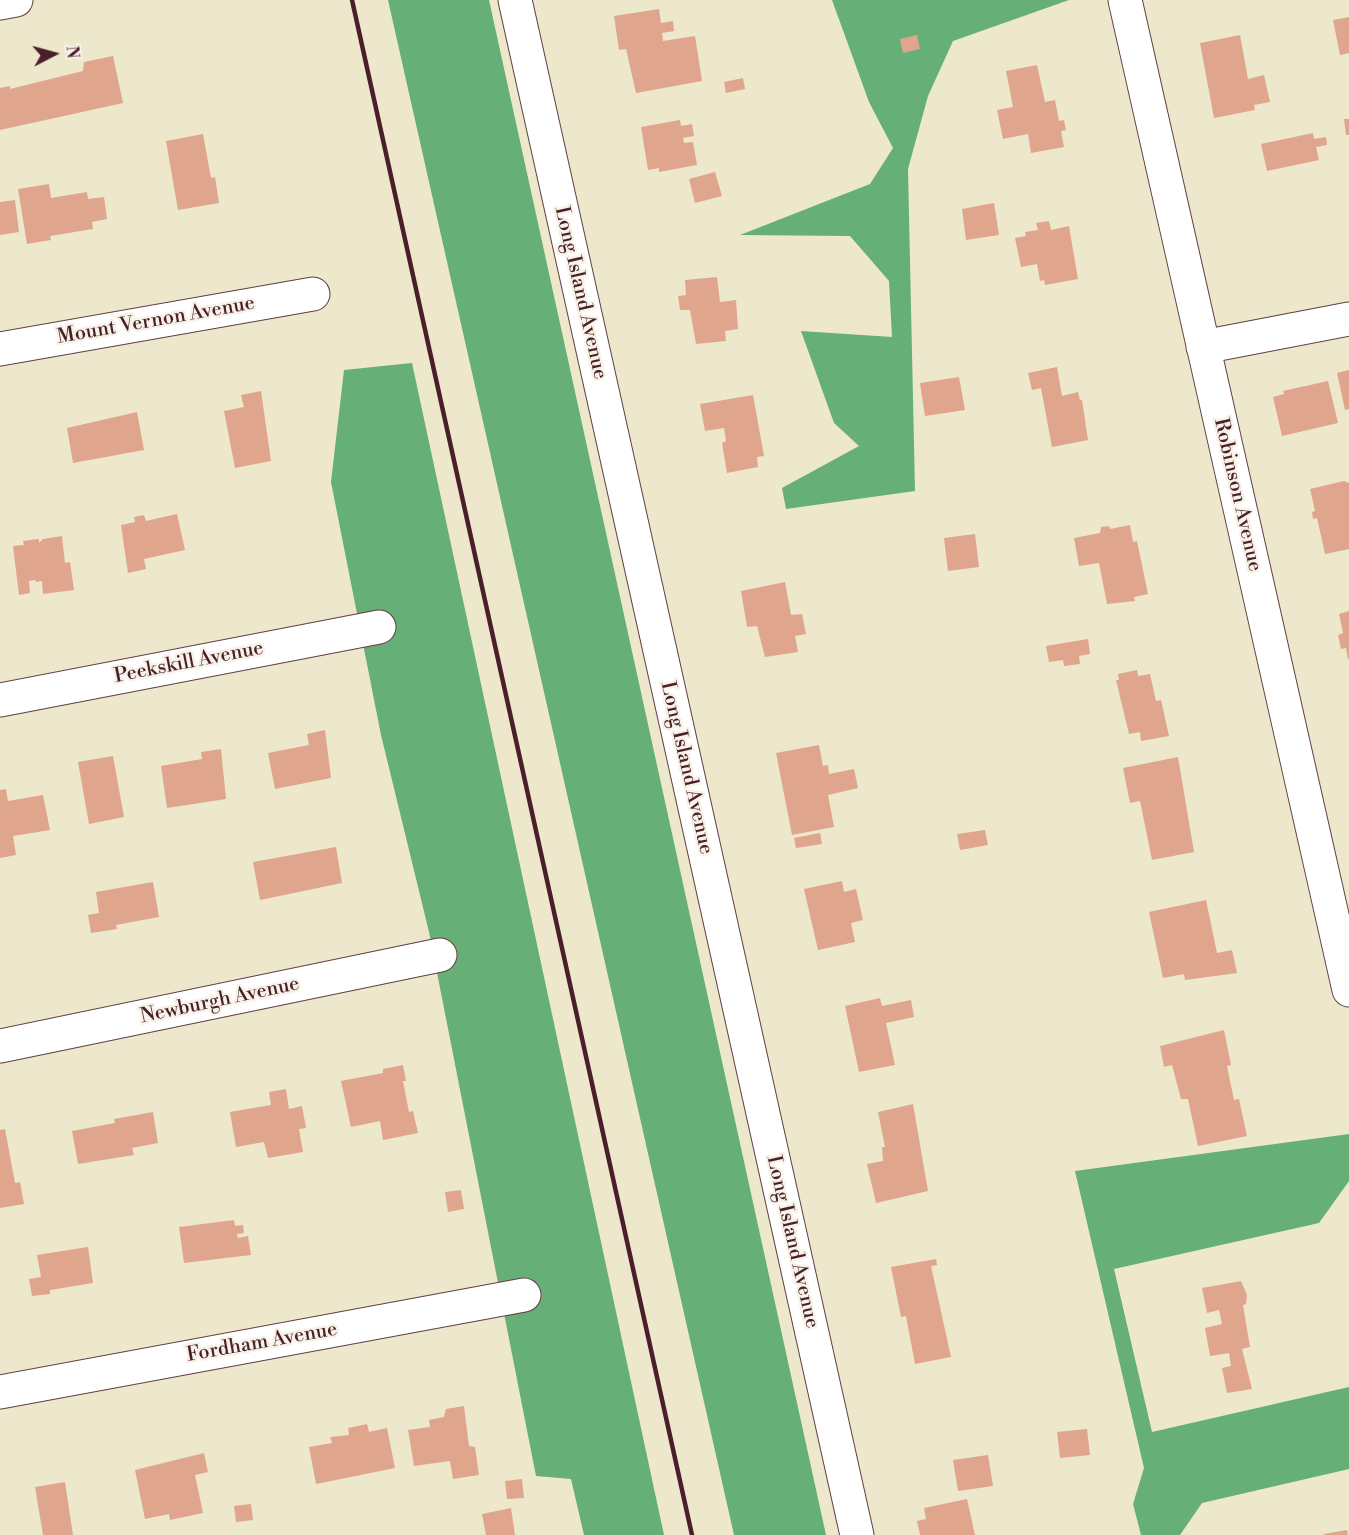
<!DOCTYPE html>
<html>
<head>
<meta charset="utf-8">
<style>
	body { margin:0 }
	#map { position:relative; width:1349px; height:1535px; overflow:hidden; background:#ede7cc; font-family:"Libre Bodoni",serif }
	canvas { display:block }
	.north { position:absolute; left:24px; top:24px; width:60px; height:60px; -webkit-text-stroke:4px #f7f3e8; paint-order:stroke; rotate:84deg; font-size:16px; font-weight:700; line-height:24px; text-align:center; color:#4a1f2b }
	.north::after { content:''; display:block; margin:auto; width:21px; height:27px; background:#4a1f2b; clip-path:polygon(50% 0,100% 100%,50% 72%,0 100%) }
</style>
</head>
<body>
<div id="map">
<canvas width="1349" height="1535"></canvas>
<div class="north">N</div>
</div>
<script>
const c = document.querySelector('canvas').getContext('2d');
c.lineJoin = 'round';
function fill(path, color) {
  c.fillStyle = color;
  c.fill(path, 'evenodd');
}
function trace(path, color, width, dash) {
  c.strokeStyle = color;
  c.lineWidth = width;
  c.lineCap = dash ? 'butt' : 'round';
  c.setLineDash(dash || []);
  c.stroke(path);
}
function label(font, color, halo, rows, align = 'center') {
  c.font = font + ' "Libre Bodoni",serif';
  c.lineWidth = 5;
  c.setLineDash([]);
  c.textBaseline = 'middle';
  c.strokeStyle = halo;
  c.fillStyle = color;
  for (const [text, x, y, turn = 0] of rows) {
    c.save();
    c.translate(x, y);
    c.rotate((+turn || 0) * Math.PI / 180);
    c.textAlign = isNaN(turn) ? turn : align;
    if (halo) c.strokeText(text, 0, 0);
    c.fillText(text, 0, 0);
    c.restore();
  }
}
const forest = new Path2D(`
	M388,0H489L826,1535H734Z
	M832,0H1069L953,41L928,96L908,169L915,491L786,509L782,488L859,446L834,423L801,331L892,337L889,281L850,236L740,235L870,184L893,148L869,102Z
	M412,363L664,1535H584L571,1479L536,1476L429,932L381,735L331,482L344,370Z
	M1349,1134V1181L1319,1223L1114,1269L1152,1432L1349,1387V1469L1202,1503L1180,1535H1141L1133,1504L1144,1468L1075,1171Z`);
const building = new Path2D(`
	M659,9L661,23L673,21L674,31L662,33L663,41L695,36L702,81L636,93L626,49L619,50L614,16Z
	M1349,17V53L1340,55L1333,20Z
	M917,35L920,49L903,53L900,39Z
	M1240,35L1248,79L1264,75L1270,102L1254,105L1255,110L1214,118L1200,43Z
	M113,56L123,103L0,130V88L10,86V89L83,71L84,62Z
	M1037,65L1045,102L1055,100L1059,121L1064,120L1066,130L1061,131L1064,147L1031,153L1028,134L1003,139L997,110L1013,107L1006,71Z
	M743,78L745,89L726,93L724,82Z
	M1344,119H1349V135H1346Z
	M680,120L681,126L692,124L694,136L683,138L684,143L693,142L697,165L659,172V168L648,170L641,127Z
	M1313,133L1314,139L1326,137L1327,145L1316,147L1319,160L1267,171L1261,144Z
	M203,134L211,178L215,177L219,203L178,210L166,141Z
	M715,172L722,196L695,203L689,179Z
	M49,184L51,198L87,192L88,199L104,197L107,219L92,222L93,229L50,236L51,240L27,244L18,189Z
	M15,200L19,232L0,235V202Z
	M994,203L999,235L966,240L962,209Z
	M1049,221L1051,230L1069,226L1078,279L1045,285L1044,280L1040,281L1037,264L1021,267L1015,238L1026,236L1025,232L1038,230L1036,223Z
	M717,277L720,302L736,300L738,329L725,331L726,341L696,344L690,310H680L678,296L686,295L685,280Z
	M1057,367L1062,396L1078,392L1080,400H1082L1088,440L1052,447L1041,388L1032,390L1028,373Z
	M1349,370V409L1345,410L1337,373Z
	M959,377L965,410L925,416L920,383Z
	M1328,381L1338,423L1282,436L1273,397L1284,394L1283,391Z
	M261,391L271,461L235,468L224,411L244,407L241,395Z
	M753,395L764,456L757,457L758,467L727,473L722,443L726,441L724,428L705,431L700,404Z
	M137,412L144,450L73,463L67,428Z
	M1344,481L1349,483V549L1325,554L1317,518L1313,519L1312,512L1315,511L1310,489Z
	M177,514L185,550L144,559L146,569L128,573L121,525L135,522L134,517L144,515L146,521Z
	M1130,525L1133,542L1137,541L1148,594L1134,597L1135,601L1107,604L1099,563L1079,566L1074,538L1100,533L1101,527L1109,526L1110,529Z
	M975,534L979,567L948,571L944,538Z
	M62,536L65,563L70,562L74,590L43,594L42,581L36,582L35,580L29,581L30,593L19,595L13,546L24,545L23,541L39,539V543L43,539Z
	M785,582L791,615L802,614L806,634L795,636L798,652L765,657L757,626L747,627L741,591Z
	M1349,611V659H1348L1346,648L1341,649L1338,635L1343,633L1339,614Z
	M1088,639L1090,654L1079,656L1080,664L1064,666L1063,660L1049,662L1046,646Z
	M1137,670L1138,676L1150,674L1156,701L1161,700L1169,736L1141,741L1140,732L1129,734L1116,680H1119L1118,674Z
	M325,730L331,778L275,789L268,753L309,745L307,734Z
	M819,745L823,766L828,765L829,774L854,769L858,788L828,795L834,827L792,835L776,753Z
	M221,749L226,799L167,808L161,766L202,759L201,752Z
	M113,756L124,817L89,824L78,762Z
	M1178,757L1194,852L1152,860L1140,801L1130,803L1123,768Z
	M6,789L8,801L43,795L50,830L13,836L16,855L0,858V790Z
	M985,830L988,845L960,850L957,834Z
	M820,833L822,844L796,848L794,838Z
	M336,847L342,883L260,900L253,862Z
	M842,881L844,892L856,889L863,920L851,923L855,942L818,950L804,889Z
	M153,882L159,917L116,925L117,929L91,933L88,915L99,913L96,892Z
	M1206,900L1217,953L1232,950L1237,973L1185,980L1184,974L1163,978L1149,912Z
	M880,998L882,1006L911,1000L914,1017L886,1023L895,1065L859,1072L845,1006Z
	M1224,1030L1231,1065L1227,1066L1234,1100L1239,1099L1247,1136L1198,1146L1188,1099H1181L1172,1065L1164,1067L1160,1046Z
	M403,1065L406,1081H403L409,1112L413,1111L418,1133L383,1140L380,1121L351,1127L341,1081L383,1073V1069Z
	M286,1089L289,1109L302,1106L306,1128L299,1129L303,1152L268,1158L264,1142L236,1147L230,1112L271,1105L269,1092Z
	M913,1104L928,1191L876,1203L867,1164L883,1161L882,1147H885L878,1112Z
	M153,1112L158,1143L132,1148L134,1155L78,1164L72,1131L115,1123L114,1119Z
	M5,1129L15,1183L20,1182L24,1204L0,1208V1130Z
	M461,1190L464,1209L448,1212L445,1192Z
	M234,1220L235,1226L243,1225L244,1233L237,1234L238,1238L248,1236L251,1255L184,1263L179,1227Z
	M88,1247L93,1283L50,1290V1294L32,1296L29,1279L41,1277L37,1255Z
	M936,1259L937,1265L931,1266L951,1357L915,1364L906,1316L901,1317L891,1267Z
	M1241,1281L1247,1295L1246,1304L1243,1305L1250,1347L1242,1349L1252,1389L1227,1393L1222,1368L1231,1366L1229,1353L1210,1356L1205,1328L1222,1324L1219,1310L1207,1313L1202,1288Z
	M464,1406L469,1446L475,1447L479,1475L453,1479L450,1461L414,1466L408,1430L430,1427L429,1420L444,1417L446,1409Z
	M367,1424L369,1432L387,1428L395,1468L316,1484L309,1447L332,1443L330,1437L349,1435L348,1428Z
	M1087,1429L1090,1455L1060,1458L1057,1432Z
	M204,1453L208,1472L195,1475L203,1513L170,1520L169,1514L145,1519L135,1470Z
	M988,1455L993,1486L958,1491L953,1460Z
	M522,1479L524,1498L507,1499L505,1481Z
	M65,1482L73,1535H43L35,1487Z
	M967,1499L975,1535H920L917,1521L926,1519L924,1508Z
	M251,1504L253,1520L236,1522L234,1506Z
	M511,1508L515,1535H486L482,1514Z
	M1347,1530L1348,1535H1324V1534Z`);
const minor = new Path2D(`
	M515,0L857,1535
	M1125,0L1349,990
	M0,3L16,0
	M1203,347L1349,319
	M0,349L313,294
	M0,700L379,627
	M0,1046L440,955
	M0,1392L524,1295`);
const rail = new Path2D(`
	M352,0L692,1535`);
const streetNames = [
	["Long Island Avenue",580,293,77],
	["Mount Vernon Avenue",156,321,-10],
	["Robinson Avenue",1237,495,77],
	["Peekskill Avenue",189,663,-11],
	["Long Island Avenue",686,768,77],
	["Newburgh Avenue",220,1001,-12],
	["Long Island Avenue",792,1242,77],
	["Fordham Avenue",262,1343,-10]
];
fill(forest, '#66af76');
fill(building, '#dfa68d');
trace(minor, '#623d43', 35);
trace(minor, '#fff', 33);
trace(rail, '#4a1f2b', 4.5);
label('20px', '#4a1f2b', '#f7f3e8', streetNames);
</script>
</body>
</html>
